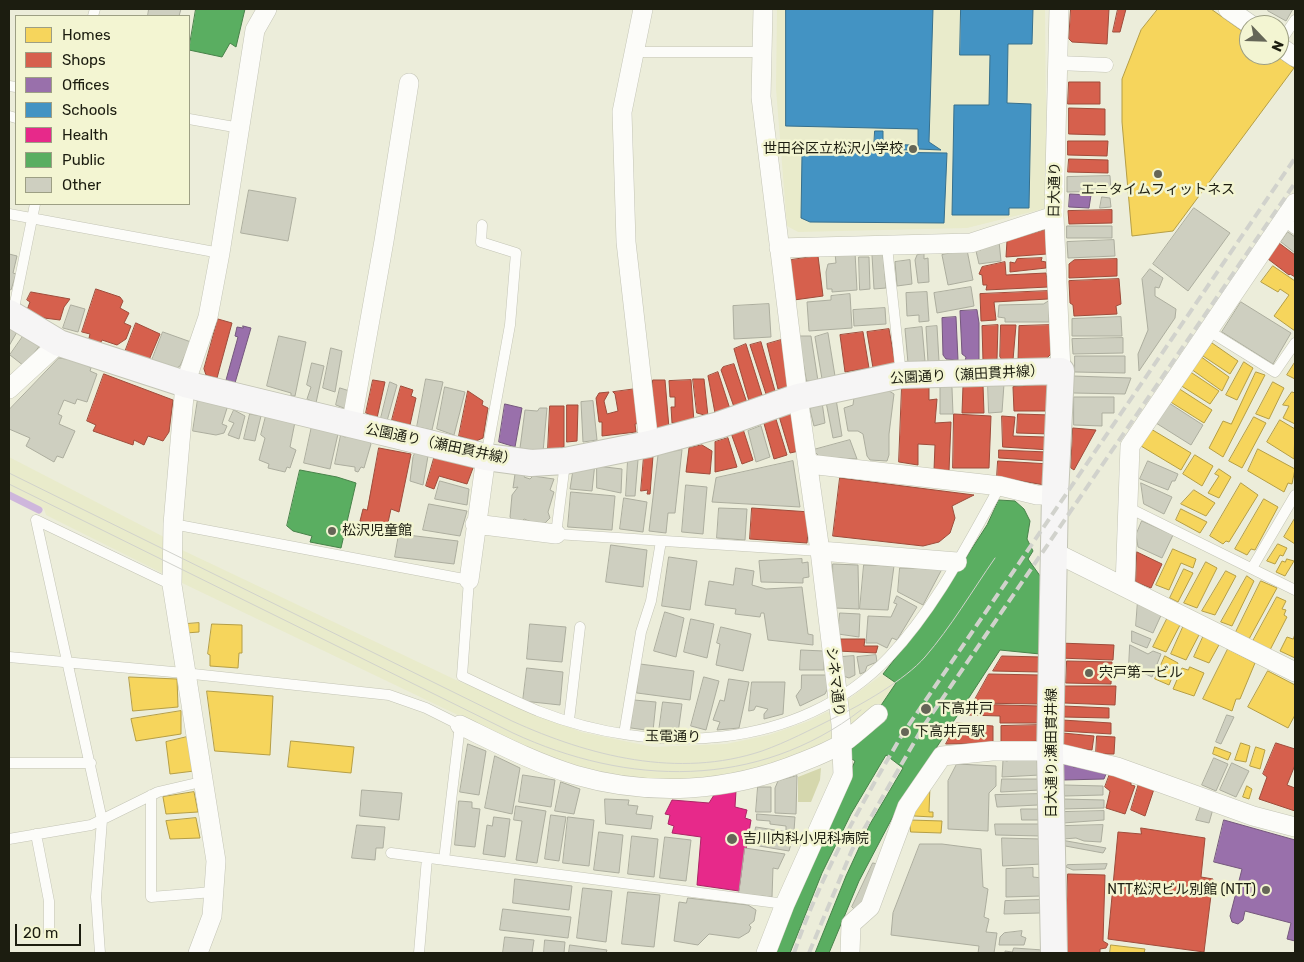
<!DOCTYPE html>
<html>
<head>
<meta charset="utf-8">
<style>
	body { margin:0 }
	#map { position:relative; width:1304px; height:962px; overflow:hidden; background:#ecedda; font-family:Rubik,sans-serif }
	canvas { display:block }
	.frame { position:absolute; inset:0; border:10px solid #1c1d10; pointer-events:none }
	.legend { position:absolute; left:15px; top:15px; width:175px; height:190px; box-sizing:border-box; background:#f3f5d2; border:1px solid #9d9f84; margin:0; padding:6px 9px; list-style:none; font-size:15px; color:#1c1d10 }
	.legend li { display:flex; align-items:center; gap:10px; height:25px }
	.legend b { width:25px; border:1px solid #9d9f84 }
	.north { position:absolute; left:1239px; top:15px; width:50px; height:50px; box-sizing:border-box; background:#f3f5d2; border:1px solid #9d9f84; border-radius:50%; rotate:114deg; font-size:14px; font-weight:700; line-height:20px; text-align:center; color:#1c1d10 }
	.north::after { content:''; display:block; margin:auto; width:18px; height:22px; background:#656657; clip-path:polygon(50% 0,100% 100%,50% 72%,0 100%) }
	.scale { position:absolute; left:15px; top:924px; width:66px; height:22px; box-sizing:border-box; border:2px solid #1c1d10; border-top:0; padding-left:6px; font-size:15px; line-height:18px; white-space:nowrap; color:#1c1d10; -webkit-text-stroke:4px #f3f5d2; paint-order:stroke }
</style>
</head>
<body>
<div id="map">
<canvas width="1304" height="962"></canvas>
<div class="frame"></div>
<ul class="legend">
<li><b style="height:14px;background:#f6d55c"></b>Homes</li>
<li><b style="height:14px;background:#d6604d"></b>Shops</li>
<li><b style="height:14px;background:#9970ab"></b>Offices</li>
<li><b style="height:14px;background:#4393c3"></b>Schools</li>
<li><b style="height:14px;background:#e7298a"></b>Health</li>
<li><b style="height:14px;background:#5aae61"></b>Public</li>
<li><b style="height:14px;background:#cecfc0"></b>Other</li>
</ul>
<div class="north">N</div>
<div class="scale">20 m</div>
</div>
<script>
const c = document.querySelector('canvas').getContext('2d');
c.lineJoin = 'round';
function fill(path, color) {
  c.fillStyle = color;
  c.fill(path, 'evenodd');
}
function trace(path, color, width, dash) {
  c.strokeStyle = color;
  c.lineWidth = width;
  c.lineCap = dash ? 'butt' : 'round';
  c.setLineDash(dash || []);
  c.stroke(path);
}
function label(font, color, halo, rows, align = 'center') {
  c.font = font + ' Rubik,"Noto Sans JP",sans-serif';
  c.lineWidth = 5;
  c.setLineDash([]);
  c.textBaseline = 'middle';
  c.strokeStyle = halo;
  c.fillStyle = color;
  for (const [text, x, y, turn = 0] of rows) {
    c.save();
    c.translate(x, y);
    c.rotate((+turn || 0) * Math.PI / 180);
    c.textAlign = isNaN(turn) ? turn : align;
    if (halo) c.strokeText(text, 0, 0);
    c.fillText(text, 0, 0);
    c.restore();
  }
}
const built = new Path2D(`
	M777,9H1045L1047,208L967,228L798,232L787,226L776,89Z
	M9,457L164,537V574L46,515L44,509L9,492Z
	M180,549L456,680L581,732L653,747L726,744L769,735L809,721L827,712L833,714L836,741L728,779H629L556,762L180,582Z
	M883,674L896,683L878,709L849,730L846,701Z`);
const green = new Path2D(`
	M821,768L820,780L811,802H798V777Z`);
const homes = new Path2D(`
	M1158,9H1211L1249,36V55H1275L1294,68L1173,231L1132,236L1122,122V79L1141,30Z
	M1273,266L1295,281V331L1274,316L1289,295L1280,289L1278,292L1261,282Z
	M1212,343L1238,361L1230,374L1203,356Z
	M1200,356L1229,377L1222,391L1191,369Z
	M1244,362L1253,368L1237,400L1226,395Z
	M1295,362V379L1287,375Z
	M1189,371L1219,391L1210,404L1180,385Z
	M1256,372L1265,375L1223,457L1209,448L1223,421L1231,424Z
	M1273,382L1284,388L1269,419L1256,414Z
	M1178,388L1212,410L1204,423L1169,401Z
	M1292,392L1295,393V424L1283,418L1289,406L1283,405Z
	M1254,417L1266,423L1242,468L1229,461Z
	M1280,420L1295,429L1294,459L1267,442Z
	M1151,429L1191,453L1181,470L1141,446Z
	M1258,449L1295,469L1292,484L1288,483L1284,492L1248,471Z
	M1195,455L1213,466L1202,486L1183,474Z
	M1219,469L1231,477L1219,498L1208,493L1219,476L1215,474Z
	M1241,483L1258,495L1229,542L1226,541L1223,544L1210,536Z
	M1194,490L1215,503L1206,516L1181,504Z
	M1264,499L1278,507L1255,550L1251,549L1247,555L1235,549Z
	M1181,509L1207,522L1200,533L1176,520Z
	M1295,518V544L1284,537Z
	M1278,544L1287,548L1283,556L1280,555L1275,564L1267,561Z
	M1173,549L1196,559L1193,568L1181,563L1169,590L1156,585Z
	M1287,559L1294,561L1285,576L1276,572L1282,561L1285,562Z
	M1206,562L1217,568L1197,608L1184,603Z
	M1184,569L1193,573L1178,602L1170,598Z
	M1226,571L1236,576L1215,615L1202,611Z
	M1247,576L1254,581L1232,626L1221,622Z
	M1261,581L1277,588L1249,639L1236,632Z
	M1277,597L1286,601L1282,609L1286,610L1284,615L1287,617L1270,650L1253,641Z
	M1168,617L1180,625L1166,652L1153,647Z
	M199,623V632L186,633V624Z
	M212,624L242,625V653H239L238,668L210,666V655L208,654Z
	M1184,625L1200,633L1186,660L1171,654Z
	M1295,634V658L1280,651L1287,637L1293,639Z
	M1204,635L1220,643L1209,663L1194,657Z
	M1228,649L1255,663L1240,699H1236L1232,711L1203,699Z
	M1165,656L1178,663L1169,685L1155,679Z
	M1190,667L1204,673L1194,696L1173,689L1182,668L1188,670Z
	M1268,671L1295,685V715L1288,728L1248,707Z
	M129,677L177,679L178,707L133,711Z
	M207,691L273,696L270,755L215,751Z
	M181,711V734L136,741L131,719Z
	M187,737L194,771L170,774L166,742Z
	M291,741L354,747L351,773L288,767Z
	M1241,743L1250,746L1246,762L1235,760Z
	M1215,747L1231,753L1228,760L1213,754Z
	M1256,747L1265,750L1260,769L1250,766Z
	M930,786L929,812H933V817L914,816L913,811Z
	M1247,786L1252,789L1249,799L1243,797Z
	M194,792L198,812L166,814L163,797Z
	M196,818L200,838L170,839L166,821Z
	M910,820L942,821L941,833L911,832Z
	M1111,945L1145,949L1144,953H1110Z`);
const shops = new Path2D(`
	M1071,9H1109L1107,44L1072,42L1069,39Z
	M1118,9H1126L1120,32H1113Z
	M1069,82H1100V104H1068Z
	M1069,108L1105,109V135L1069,134Z
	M1068,141H1108L1107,156L1068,155Z
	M1069,159L1108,160V173L1068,172Z
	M1112,210V223L1069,224L1068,211Z
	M1045,230L1047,254L1006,257L1007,241Z
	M1279,243L1295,255V277L1290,274L1289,275L1268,259Z
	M818,256L823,296L794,300L789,267L791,260Z
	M1042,258L1041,261L1046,262V268L1010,272V262L1015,263L1017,259Z
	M1117,259V276L1069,278V264L1074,260Z
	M1005,262L1006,275L1046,273L1048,287L986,290L987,285H983L982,275L979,274L982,267Z
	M1119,279L1121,304L1116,306L1117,314L1074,316L1073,305L1070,303L1069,281Z
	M96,289L120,297L123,301L120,308L129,313L124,323L131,326L126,339L117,345L102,340L100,344L89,338L90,334L82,332Z
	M1048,291V299L994,302L996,320L981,321L980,294Z
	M31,292L70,299L64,307L60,320L44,318L27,310L30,302L27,300Z
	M218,319L232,323L217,378L206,375L204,369Z
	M136,323L160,334L149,360L125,352Z
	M998,325L997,359L983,361L982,326Z
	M1001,325H1016L1013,360H1002L1000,357Z
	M1051,325V354L1046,359L1018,360L1019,326Z
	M889,329L895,363L873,368L867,332Z
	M863,332L869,368L845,372L840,335Z
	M781,340L791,386L778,389L767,344Z
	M761,342L775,391L766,394L750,345Z
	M746,344L762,395L749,401L734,349Z
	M734,364L747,403L734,407L721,370L723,367Z
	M718,372L730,409L715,413L708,376Z
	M104,374L173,400L169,432L163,441L148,436L144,445L134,440L133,445L93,431L96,425L87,421Z
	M693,379H704L708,416L697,413Z
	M373,380L385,382L377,418L366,413Z
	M653,380H665L669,428H656L652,389Z
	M691,380L694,422L672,423L671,407H675V397H670L669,381Z
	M1046,384L1051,385V411H1014L1013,387Z
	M983,385L984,413H962L963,386Z
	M401,386L413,390L411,396L416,398L410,425L392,420Z
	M902,386L929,387V400L937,399L935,423L951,422L949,471L934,470L935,445L918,444V465L899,462Z
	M636,389L640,423L635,424L636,432L602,436V422H599L596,398L599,393L609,392L604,401L607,414L618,411L615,394L613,392Z
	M468,391L483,401L482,405L488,408L483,438L476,441L459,436Z
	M567,405H578L577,441L567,442Z
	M550,406H564V447L548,450Z
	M793,411L799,451L790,453L779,416Z
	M954,414L991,416L989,468H953Z
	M1018,414L1051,415L1050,434L1017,433Z
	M775,416L787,455L774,459L763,420Z
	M1002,416L1015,417L1013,436L1045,437L1050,450L1003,447Z
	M1073,428L1096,430L1074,470L1071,468Z
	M743,429L753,460L742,464L731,433Z
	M728,438L737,467L715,472V442Z
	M702,445L712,451L710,474L686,472L689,448Z
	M379,448L411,454L399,512L391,509L387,527L360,521L363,509L367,510Z
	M999,450L1047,452V461L999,458Z
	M435,455L471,463L473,468L467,484L439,476L434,489L426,486Z
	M644,456H653L650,494H647L648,490L641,491Z
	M998,461L1050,464L1045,485L997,477Z
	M840,478L974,495L952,506L955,518L950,533L939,542L923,546L833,536Z
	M752,508L810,512L807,543L750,539Z
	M1137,552L1162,564L1151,588L1136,582Z
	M840,639H865L864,646H878L876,653L838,651Z
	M1059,643L1114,645L1113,660L1059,658Z
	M1002,656L1041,657L1040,672L993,671Z
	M1067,661L1112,662L1111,684L1066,683Z
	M989,674L1040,675L1039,704L973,703Z
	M1065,686H1116L1115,705L1064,703L1062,691Z
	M968,704L1040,706L1038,723H1000V716L968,715Z
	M1063,706L1109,708V718L1063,717Z
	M1062,720L1111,723V734L1062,731Z
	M957,723L993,726V743L946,744Z
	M1040,725V741L1001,743V726Z
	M1063,733L1094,736L1092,750L1064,747Z
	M1097,736L1115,737L1114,754H1096Z
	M1276,743L1295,749V765L1287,785L1295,788V811L1259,799L1267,777L1263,774Z
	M1111,771L1131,782V785L1135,786L1125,814L1106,808L1110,791L1105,787Z
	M1140,780L1155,786L1145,816L1131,810Z
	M1141,828L1205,838L1201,877L1213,879L1204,952L1108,939L1118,832L1141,834Z
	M1068,874L1105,875L1103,941L1108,944L1106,948L1100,949V953H1065Z`);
const offices = new Path2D(`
	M1070,194L1091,195L1089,208L1069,207Z
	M977,310L979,323V360L965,361L966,357L962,354L960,311Z
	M956,317L958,360L946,359L943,355L942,318Z
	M243,326L251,328L235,383L226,380L238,337L235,336L237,327L243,328Z
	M505,404L522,408L515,447L499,442Z
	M1065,761L1073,763V767L1094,768L1104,772L1106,774L1104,779L1063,780L1062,767Z
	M1224,820L1295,840V941L1287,939L1291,923L1245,911L1243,920L1238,924L1232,922L1230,916L1242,869L1214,862Z`);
const schools = new Path2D(`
	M786,9H933L929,142L941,150L918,149V129L786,126Z
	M961,9H1033L1032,44H1008L1007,103L1031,104L1029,208H1009V215H952L954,105H989L990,55H960Z
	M875,131H883V144L911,145L912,150L874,149Z
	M809,151L947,153L944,223L810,222L801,218L802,155Z`);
const health = new Path2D(`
	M736,791L735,807L747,810L745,818L751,820L739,891L697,885L701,837L672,833L674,826L668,824L670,815L665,814L672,800L709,803L714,795Z`);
const public = new Path2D(`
	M196,9H245L236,47L230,43L222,57L189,50Z
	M300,470L337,477L356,483L341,548L310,542L312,536L293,531L287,526Z
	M999,500L1015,501L1024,509L1030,521L1027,539L1033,551L1028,559L1043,580L1040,654L1000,650L899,805L859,881L829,953H815L846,876L870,824L903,768L886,755L851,814L822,873L790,953H772L855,761L847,756L896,683L883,674L929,615L987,525Z`);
const stream = new Path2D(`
	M9,495L39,510`);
const building = new Path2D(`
	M149,9H181L179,16H148Z
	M1269,9H1293L1286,21L1268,11Z
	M1110,176L1111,191L1067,192V177Z
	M249,190L296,198L288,241L241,233Z
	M1102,197L1110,198L1111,207L1100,208Z
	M1194,208L1230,233L1188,291L1153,264Z
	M1067,226H1112V238H1067Z
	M1288,232L1295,237V253L1281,242Z
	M1114,240L1115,256L1068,258L1067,242Z
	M999,241L1001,261L979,264L976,251L981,250L983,246Z
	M967,250L973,280L948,285L942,255Z
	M855,252L857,290L832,292V289H827L826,272L828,264L836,263L835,253Z
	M9,254L17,256L13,273L16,274L11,290L9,289Z
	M883,254L886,288L874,289L872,255Z
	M924,254V259L928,258L929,282L918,283L915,260L917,255Z
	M859,257H869L870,289L860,290Z
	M910,260L912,284L897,286L895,262Z
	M1150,269L1163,278L1159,288L1155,287V296L1176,309L1175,318L1139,371L1138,354L1148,330L1142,279Z
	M971,287L974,306L937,313L934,293Z
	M927,292L929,321L919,322V315L907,316L906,293Z
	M850,294L852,328L809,331L807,302L831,300V296Z
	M1049,301V322H1005V318L998,317L999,305L1043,304Z
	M1241,302L1291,333L1273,364L1222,332Z
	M769,304L771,337L734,339L733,306Z
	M71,305L85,309L78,332L63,328Z
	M885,308L886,324L854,326L853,310Z
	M1121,317L1122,336H1072V319Z
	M9,326L17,332L9,346Z
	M937,326L939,361L928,362L926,327Z
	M922,327L925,361L908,363L905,329Z
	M26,332L41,344L24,366L10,355Z
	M163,332L191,342L180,366L175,369L152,360Z
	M828,333L835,376L822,379L815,337Z
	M279,336L306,342L295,396H291V393L267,386Z
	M799,336H811L818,381H807Z
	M1123,338V353L1073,354L1072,339Z
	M331,348L342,351L335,392L323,388Z
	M1075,356H1125V373L1075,372Z
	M59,358L79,361L91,368L90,371L97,374L87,402L77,399L75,404L64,400L58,414L62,416L59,424L75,431L63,458L57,456L54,462L26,446L30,438L9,429V410Z
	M312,363L324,366L316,403L307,399L311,387L307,385Z
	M1073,376L1131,378L1125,394L1073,393Z
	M426,379L443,382L432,430L417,427Z
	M390,382L397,385L387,421L381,418Z
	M988,383L1004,384L1002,412L989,413Z
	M950,384L952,388L953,414H940V385Z
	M445,387L465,392L454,435L437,429Z
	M340,388L353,392L346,409L336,405Z
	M886,389L894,394L889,434V455L887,461L870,460L867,456L863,434L858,431H848L844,408L853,405L854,397Z
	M1074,397H1114V413H1102V426L1074,425Z
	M198,399L228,405L222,424L227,426L224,433L216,435L193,431Z
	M836,399L842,436L833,438L826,402Z
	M593,401L597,440L583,442L581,402Z
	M822,402L825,423L814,426L810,410L813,403Z
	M1169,403L1203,425L1191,445L1156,423Z
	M540,408H547L543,452L520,448L525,410L537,411Z
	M234,410L245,416L239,439L228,435L234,423L229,421Z
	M250,414L261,416L255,441L244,439Z
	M266,416L295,422L290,447L296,450L290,468L287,467L285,472L268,468L269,464L259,460L265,438L261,435Z
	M312,426L338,434L330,469L304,463Z
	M761,426L770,457L756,462L748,431Z
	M341,435L345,437L351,435L366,438L371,444L364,468L361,467L358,472L355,471V467L335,464Z
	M850,440L857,459L820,457L813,450Z
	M417,449L428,456L423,485L410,481L413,457Z
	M682,450L675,513H668L666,533L649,531L658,455Z
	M628,460H638L635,496H626Z
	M793,461L800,507L712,502L716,478Z
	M1148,461L1178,474L1175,481H1172L1168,490L1140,479Z
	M595,463L592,491L570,489L573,470Z
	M597,466L622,469L621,493L597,488Z
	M527,472L524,477L530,479L533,476L554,479L550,490L554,492L548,512L550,518L545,523H534L524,519L521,522H513L510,517L512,495L518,487L513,488L515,474Z
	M440,481L469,489L467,505L435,499Z
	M1141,483L1172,497L1164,514L1144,504Z
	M686,485L707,487L703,534L682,532Z
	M571,492L615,496L612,530L568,527Z
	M624,498L647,502L643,532L620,529Z
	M429,504L467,511L460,536L423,530Z
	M719,508L747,509L745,540L717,538Z
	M1142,521L1173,535L1162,558L1138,547L1136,535Z
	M399,534L458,541L454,564L395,557Z
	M611,545L647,550L643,587L606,582Z
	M669,557L697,561L690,610L662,606Z
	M802,559V563L808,562L809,577L803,578V583L761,582L759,561Z
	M833,564L858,565L859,609L834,608Z
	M864,565L894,566L888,610L860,609Z
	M736,568L754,571L752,585L766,589L802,587L808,634L813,635V645L768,640L764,613H761L760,617L735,614L736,609L705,605L709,581L733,585Z
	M900,568L942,569L923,605L898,592Z
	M897,596L917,607L897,640L892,638L887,648L877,643H866L868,616L891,617L897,604L894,603Z
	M1138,600L1163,611L1153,633L1136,626Z
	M665,612L684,618L676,657L654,651Z
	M840,613L860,614L859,637L838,634Z
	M691,619L714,624L707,658L684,652Z
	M530,624L566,627L562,662L527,659Z
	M721,627L751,634L743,671L716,665L720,644L717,643Z
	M1132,631L1151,639L1147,648L1132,642Z
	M1130,645L1148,654L1153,651L1161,654L1152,677L1129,666Z
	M801,650L824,651V670H800Z
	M876,655L877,662L867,666L865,672L860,674L857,657Z
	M854,656L855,675L849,678L843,676L841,657Z
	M640,664L694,671L690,700L637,693Z
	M527,668L563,672L560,705L523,701Z
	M802,675H827L828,688L825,694L800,706L796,696L801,689Z
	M704,677L719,681L706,730L691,726Z
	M729,679L749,682L739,728L717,730L720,722L713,720L720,700L724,701Z
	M752,682H785L783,714L764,719V714L768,709L756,706L754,710L749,711Z
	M634,700L656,702L653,731L631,728Z
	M663,702L682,704L678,733L659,731Z
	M1227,715L1234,717L1221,744L1216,742Z
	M468,744L486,751L479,795L460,792Z
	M495,756L520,768L512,814L485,808Z
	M1010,757L1037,759V763L1040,764V775L1002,777L1003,760L1007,761Z
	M1214,758L1228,764L1216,791L1202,785Z
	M1232,763L1249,771L1236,797L1220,790Z
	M957,764L996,766V786L989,793L988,831L948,829V781Z
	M523,775L555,780L551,807L519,802Z
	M797,776L796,814L775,813V788L778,781Z
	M1002,779H1041L1040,790L1001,792Z
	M561,782L580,789L574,814L555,811Z
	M1064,785L1103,786V795L1065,796Z
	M758,787H771V812H756Z
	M362,790L402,793L399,820L360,816Z
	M1040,794L1038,805L997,807L995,795Z
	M605,799L629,800L628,805L638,806L636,814L653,816L651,829L606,824Z
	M1062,799L1104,800V808L1063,809Z
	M459,801L472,802V808L480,809L475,847L455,845Z
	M516,806L546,811L537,863L516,860L522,821L514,820Z
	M1201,806L1213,809L1209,823L1196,820Z
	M1021,809H1040V820H1022Z
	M1104,811V820L1063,823V812Z
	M757,814L795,817L794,831L786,830V826L770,824V821L757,820Z
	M551,815L566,817L559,861L545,859Z
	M494,817L510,819L505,857L483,854L487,825L492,826Z
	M568,817L594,820L589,866L563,863Z
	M995,824H1040L1041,836L996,835Z
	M357,825L385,827L383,848H376L375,860L352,858Z
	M1103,825L1101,842L1084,841L1076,838L1063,839L1064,826Z
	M756,827L794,833L789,851L753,845Z
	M599,832L623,835L619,873L594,870Z
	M632,836L658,839L654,877L628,874Z
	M665,837L691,840L686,881L660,878Z
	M1002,838L1041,839L1042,864L1003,866Z
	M1061,840L1106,848L1103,853L1060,845Z
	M920,844H942L981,849L983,887L988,889L984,917L989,919L986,932L997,933L994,953H978L979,946L891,935L893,913Z
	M745,848L785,854L778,869L773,868L772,897L739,894Z
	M873,863L877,864L865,901L855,910L852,907Z
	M1107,864L1105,869L1073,870L1066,867L1067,865Z
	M1033,868V877L1042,878V896L1006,897V869Z
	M515,879L572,886L569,910L513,903Z
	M583,888L612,891L606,942L577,938Z
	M628,892L660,895L654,947L622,944Z
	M688,898L748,905L756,910L754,921L749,925L751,927L749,932L739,938L709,934L698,945L674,941L679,902L686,903Z
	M1040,900V913L1004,914L1005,901Z
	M503,909L571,917L568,938L500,930Z
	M1022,931L1021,936L1026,938L1024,945H999L1000,937L1004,933Z
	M505,937L534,940L532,953H503Z
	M545,940L565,942L564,953H544Z
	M570,945L607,950L606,953H569Z
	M1014,948L1043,950V953H1005V951L1012,952Z`);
const service = new Path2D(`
	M93,16L95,9
	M1279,44L1295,20
	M633,52H761
	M9,86L16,87
	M9,116L16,118
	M189,119L240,128
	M9,214L220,253
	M1283,220L1295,229
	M482,225L481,242L516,253L510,325L486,457
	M887,247L901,375
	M13,313L35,204
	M1209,331L1275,372L1295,343
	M565,463L556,534L820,551
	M1129,508L1295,590
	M36,520L102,820L96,897L100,953
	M36,520L172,585
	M173,524L469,580L462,676C487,688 512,700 538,711C653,756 799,752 889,657C936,607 967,545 1000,486
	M1252,568L1295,495
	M9,657L184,673L389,695L426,708L460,725L444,860
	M569,720L580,627
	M624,734L641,632L651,601L661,541
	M9,763H91
	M151,795V897L213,892
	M36,834L49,901V932
	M9,839L91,825L158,792L201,782
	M391,853L785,904
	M419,953L427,858`);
const pedestrian = new Path2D(`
	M1058,63L1106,65`);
const minor = new Path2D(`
	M643,9L622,112L626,242L649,444
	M763,9L761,97L798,397L820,551L841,724L843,775L785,904L766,953
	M1059,9L1054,216L1061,371
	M1228,9L1251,25
	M1279,46L1295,57
	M779,248L971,243L1054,216
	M9,389L59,343
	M351,426L384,241L409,83
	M809,464L1000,486L1037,495H1055
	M475,524L556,534
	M820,551L957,562
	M1054,552L1295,672
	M469,580L486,457
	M1125,587L1130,446L1295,203
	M460,725C497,743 535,763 575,775C651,797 729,792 802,762C815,757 830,751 843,743C855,734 866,724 878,714
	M198,953L212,916L216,861L172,585L173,524L185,384L208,317L220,253L255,30L267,9
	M850,953L851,924L870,907L907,807L942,756L992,751H1050L1117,767L1253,816L1295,827`);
const secondary = new Path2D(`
	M9,313L59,343L185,384L486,457L531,463L565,461L649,444L719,425L798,397L901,375L1061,371L1055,495L1050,751L1054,953`);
const tram = new Path2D(`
	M9,473L512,721C589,756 678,779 762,751C787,742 810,730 834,718C861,705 905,680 925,657C951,627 972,591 995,558
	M9,484L513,733C627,786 757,790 861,710`);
const rail = new Path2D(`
	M794,953C820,876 861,805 902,735L1295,158
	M809,953L852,850L923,727L1295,183`);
const markers = [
	[913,149,5,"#656657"],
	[1158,174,5,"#656657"],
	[332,531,5,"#656657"],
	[1089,673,5,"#656657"],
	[926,709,6,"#656657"],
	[905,732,5,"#656657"],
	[732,839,6,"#656657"],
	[1266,890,5,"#656657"]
];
const poiNames = [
	["世田谷区立松沢小学校",903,149,"right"],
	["エニタイムフィットネス",1158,190,"center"],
	["松沢児童館",342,531],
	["宍戸第一ビル",1099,673],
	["下高井戸",937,709],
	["下高井戸駅",915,732],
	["吉川内科小児科病院",743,839],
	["NTT松沢ビル別館 (NTT)",1256,890,"right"]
];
const streetNames = [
	["日大通り",1055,190,-89],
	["公園通り（瀬田貫井線）",967,375,-3],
	["公園通り（瀬田貫井線）",441,445,12],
	["シネマ通り",835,682,83],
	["玉電通り",673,737,1],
	["日大通り;瀬田貫井線",1052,753,-90]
];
fill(built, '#e9ebcb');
fill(green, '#d5d7ad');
fill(homes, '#f6d55c');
trace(homes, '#b59e45', 1);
fill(shops, '#d6604d');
trace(shops, '#9e4c3b', 1);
fill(offices, '#9970ab');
trace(offices, '#74577c', 1);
fill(schools, '#4393c3');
trace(schools, '#37708d', 1);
fill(health, '#e7298a');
trace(health, '#aa2565', 1);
fill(public, '#5aae61');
trace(public, '#478249', 1);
trace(stream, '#ceb6dc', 7);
fill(building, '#cecfc0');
trace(building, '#acad9e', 1);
trace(service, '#c3c4b5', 11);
trace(pedestrian, '#c3c4b5', 15);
trace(minor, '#c3c4b5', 20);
trace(secondary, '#c3c4b5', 28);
trace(service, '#fcfcf9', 10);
trace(pedestrian, '#fcfcf9', 14);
trace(minor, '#fcfcf9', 19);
trace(secondary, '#f6f5f5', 26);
trace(tram, '#d1d2cc', 1);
trace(rail, '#d1d2cc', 4, [10, 5]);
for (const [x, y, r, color] of markers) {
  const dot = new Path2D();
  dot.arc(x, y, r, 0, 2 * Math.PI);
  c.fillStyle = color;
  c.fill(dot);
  trace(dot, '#f3f5d2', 2);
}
label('14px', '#1c1d10', '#f3f5d2', poiNames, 'left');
label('14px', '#1c1d10', '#f3f5d2', streetNames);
</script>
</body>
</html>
